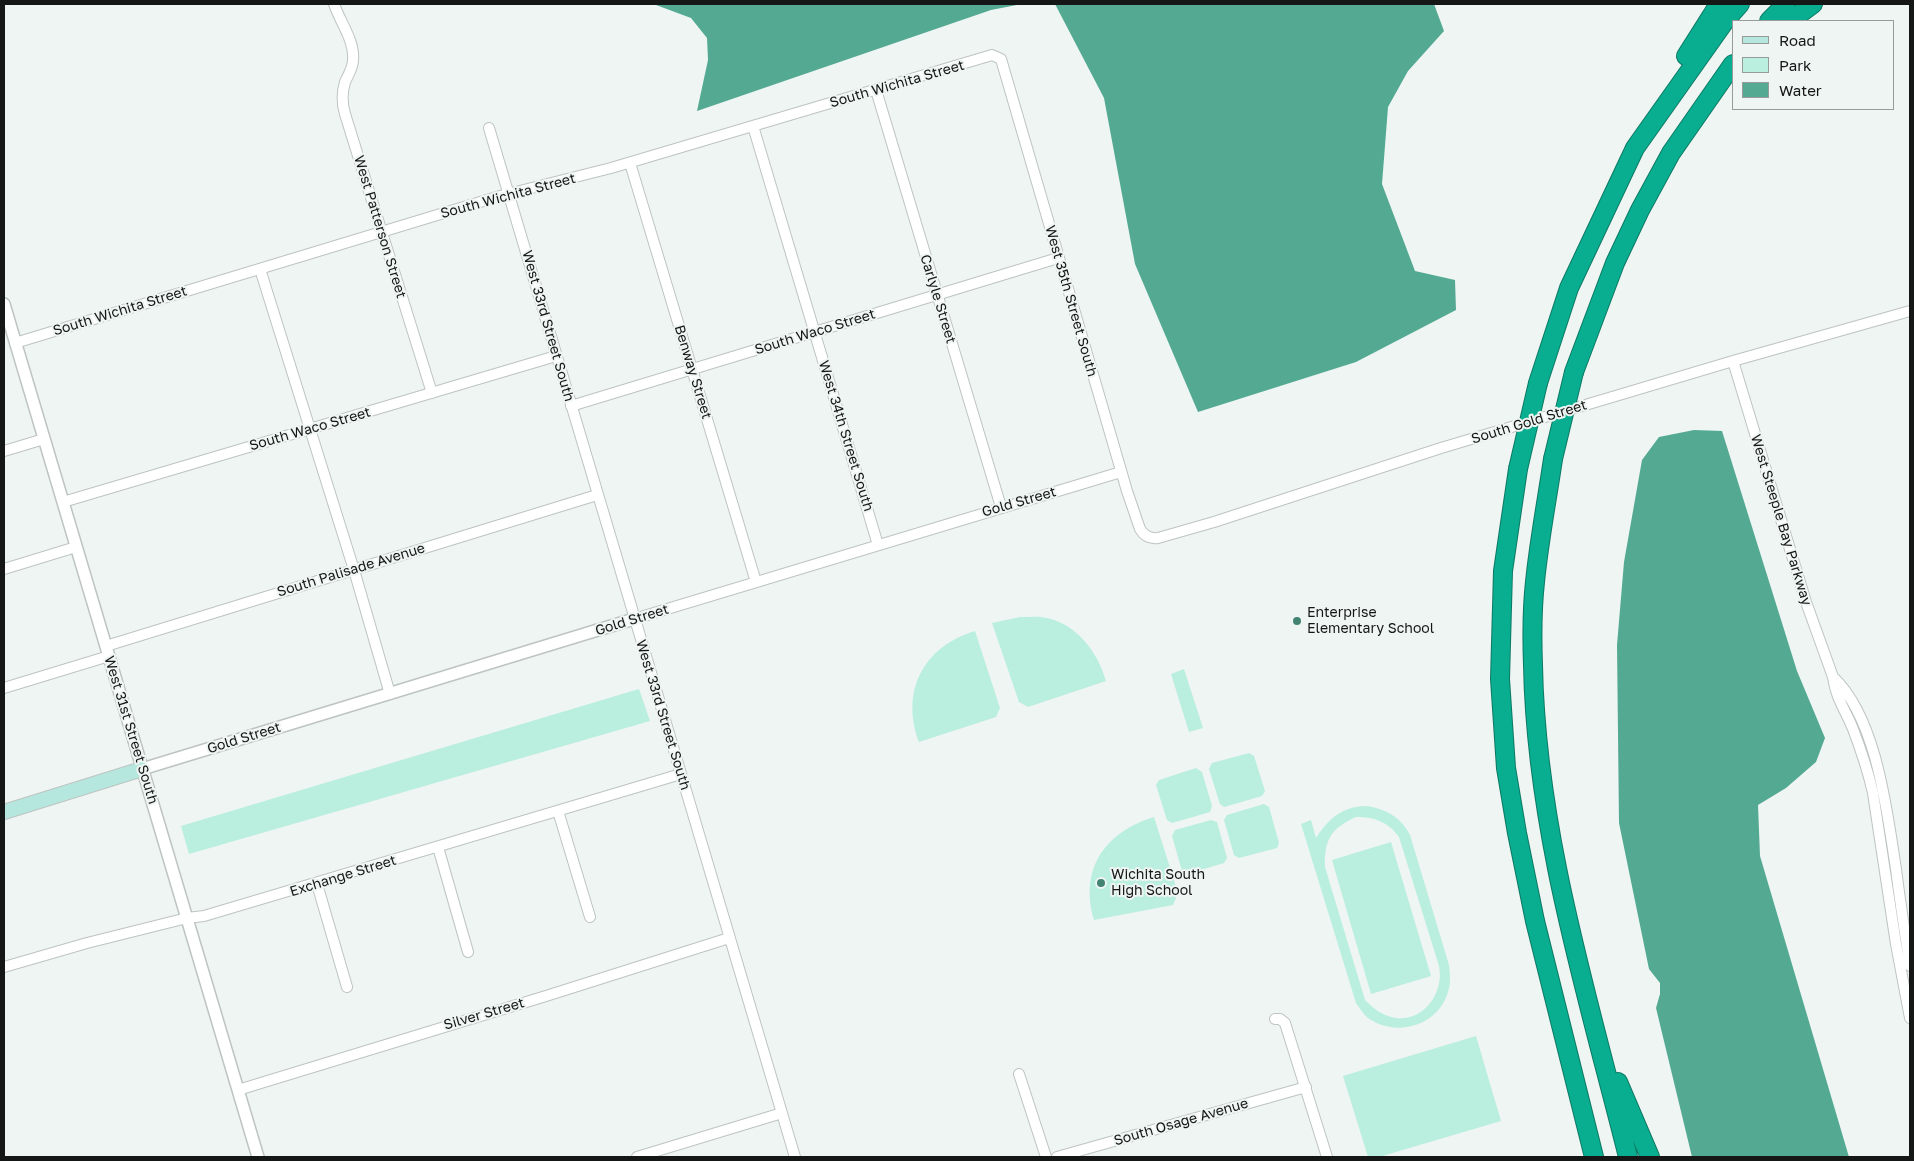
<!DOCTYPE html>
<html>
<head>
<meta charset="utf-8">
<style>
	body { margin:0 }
	#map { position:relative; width:1914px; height:1161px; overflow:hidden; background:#eef5f2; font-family:"Golos Text",sans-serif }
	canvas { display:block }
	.frame { position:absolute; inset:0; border:5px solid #151716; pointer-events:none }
	.legend { position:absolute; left:1732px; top:20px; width:162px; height:90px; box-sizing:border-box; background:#eef5f2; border:1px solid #979c9a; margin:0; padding:6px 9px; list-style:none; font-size:15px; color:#151716 }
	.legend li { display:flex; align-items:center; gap:10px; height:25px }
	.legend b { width:25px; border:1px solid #979c9a }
</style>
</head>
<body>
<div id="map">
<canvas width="1914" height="1161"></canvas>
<div class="frame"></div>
<ul class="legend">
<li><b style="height:6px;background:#b5e7de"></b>Road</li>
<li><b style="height:14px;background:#baeede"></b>Park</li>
<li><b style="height:14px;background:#54a992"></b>Water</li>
</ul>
</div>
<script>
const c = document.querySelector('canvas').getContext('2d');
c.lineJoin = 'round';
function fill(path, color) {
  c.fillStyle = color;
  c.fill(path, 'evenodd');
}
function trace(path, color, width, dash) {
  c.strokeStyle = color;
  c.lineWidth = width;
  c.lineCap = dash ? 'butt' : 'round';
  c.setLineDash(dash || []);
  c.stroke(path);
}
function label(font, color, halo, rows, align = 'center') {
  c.font = font + ' "Golos Text",sans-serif';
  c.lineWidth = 4;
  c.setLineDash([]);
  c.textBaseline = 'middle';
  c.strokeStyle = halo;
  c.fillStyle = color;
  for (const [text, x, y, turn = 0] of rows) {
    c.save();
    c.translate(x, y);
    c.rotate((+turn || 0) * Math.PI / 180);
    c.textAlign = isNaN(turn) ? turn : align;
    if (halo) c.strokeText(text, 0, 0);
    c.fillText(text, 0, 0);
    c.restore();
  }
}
const green = new Path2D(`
	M1020,617C1029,617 1038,616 1047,618C1078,625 1098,653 1106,681L1028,707L1019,702L992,623Z
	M975,631L1000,708L996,717L919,742C900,691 924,646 975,631Z
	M1184,669L1203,728L1189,732L1171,674Z
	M639,689L650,721L189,854L181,826Z
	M1249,753L1254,756L1265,791L1262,796L1224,807L1220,804L1209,769L1212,763Z
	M1196,768L1202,772L1212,806L1210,812L1172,823L1167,820L1156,785L1159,780Z
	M1264,804L1269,807L1279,843L1277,848L1239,858L1234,855L1224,820L1227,815Z
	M1366,806C1386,809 1401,817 1410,835L1449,965C1450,975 1451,983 1448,992C1438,1026 1396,1038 1368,1018C1363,1014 1360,1008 1356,1003L1301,824L1311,820L1316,838C1329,818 1342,807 1366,806ZM1356,817C1375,817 1388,822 1399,837L1439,966C1445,996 1419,1027 1388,1016C1379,1013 1372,1007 1365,1000L1325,867C1324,840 1331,828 1356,817Z
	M1154,817L1178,893L1173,905L1094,920C1079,869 1105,832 1154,817Z
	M1211,820L1217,822L1227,858L1224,863L1187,874L1182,871L1172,836L1175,830Z
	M1391,842L1431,976L1371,994L1332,860Z
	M1476,1036L1501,1121L1379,1157H1368L1343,1076Z`);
const water = new Path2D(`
	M631,4H1022L991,10L697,111L708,60L707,38L691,18L656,5Z
	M1055,4H1434L1444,31L1408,71L1388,107L1382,184L1415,271L1455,280L1456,310L1356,362L1198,412L1135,264L1104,98Z
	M1694,430L1722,431L1797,671L1825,738L1816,762L1786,788L1758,805L1760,856L1849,1157H1692L1656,1008L1660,994V983L1649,969L1619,823L1617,645L1624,562L1642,460L1659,437Z`);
const minor = new Path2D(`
	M334,4C340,22 355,41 353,60C353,68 348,75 345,82C342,92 342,104 345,114L432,393
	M876,90L1001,507
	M753,126L878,545
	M489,128L795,1157
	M630,163L756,582
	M260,269L354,570L390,694
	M15,343L500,196L611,168L992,55L1001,59L1127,491L1140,529C1144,536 1150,539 1158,538L1214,522L1441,448L1733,361L1910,311
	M1733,361L1806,602L1833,677
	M571,406L1058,258
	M4,451L44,439
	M63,502L556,356
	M4,569L76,547
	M634,619L1121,472
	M106,646L597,495
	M4,688L109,656
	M558,811L590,917
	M438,847L468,952
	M317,884L347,987
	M1910,966C1905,934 1900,901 1896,869C1887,812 1877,718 1833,677C1836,699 1845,709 1853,729C1861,750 1868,771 1873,793L1896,944L1910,1018
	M4,967L87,943L187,918L204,916L681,774
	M1275,1019H1280L1285,1023L1327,1157
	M1019,1074L1046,1157
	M238,1090L546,996L729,938
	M637,1157L782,1113
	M1057,1157L1306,1087`);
const tertiary = new Path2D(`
	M4,304L258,1157
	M142,769L634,619`);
const secondary = new Path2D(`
	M4,812L142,769`);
const motorway = new Path2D(`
	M1769,21L1786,4
	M1790,21L1813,4
	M1686,56L1719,4
	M1574,372L1615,263L1640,210L1671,153L1733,64
	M1538,383L1569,288L1635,148L1725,21L1740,4
	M1553,459C1547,500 1539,541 1535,582C1532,609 1532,638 1533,665C1536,832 1588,997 1628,1157
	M1518,469L1503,571L1500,679L1506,768L1517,833L1535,921L1594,1157
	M1618,1082L1650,1157`);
const motorwayBridge = new Path2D(`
	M1553,459L1574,372
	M1518,469L1538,383`);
const markers = [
	[1297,621,5,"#438372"],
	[1101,883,5,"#438372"]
];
const streetNames = [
	["South Wichita Street",897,84,-16],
	["South Wichita Street",508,196,-15],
	["West Patterson Street",380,227,73],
	["Carlyle Street",938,299,73],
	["West 35th Street South",1071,301,74],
	["South Wichita Street",120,311,-17],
	["West 33rd Street South",548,326,74],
	["South Waco Street",815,332,-17],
	["Benway Street",693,372,73],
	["South Gold Street",1529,422,-17],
	["South Waco Street",310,429,-16],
	["West 34th Street South",846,436,73],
	["Gold Street",1019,502,-16],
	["West Steeple Bay Parkway",1781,520,73],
	["South Palisade Avenue",351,570,-17],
	["Gold Street",632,620,-17],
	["West 33rd Street South",663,715,73],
	["West 31st Street South",131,730,73],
	["Gold Street",244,738,-17],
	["Exchange Street",343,876,-17],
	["Silver Street",484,1014,-16],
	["South Osage Avenue",1181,1122,-16]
];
const poiNames = [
	["Enterprise",1307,613],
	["Elementary School",1307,629],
	["Wichita South",1111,875],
	["High School",1111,891]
];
fill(green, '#baeede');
fill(water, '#54a992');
trace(minor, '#bdc4c1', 12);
trace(tertiary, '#bdc4c1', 14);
trace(secondary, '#bdc4c1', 16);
trace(motorway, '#0d7965', 20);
trace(minor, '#fff', 10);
trace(tertiary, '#fff', 11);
trace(secondary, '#b5e7de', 14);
trace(motorway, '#09ae90', 18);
trace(motorwayBridge, '#0d7965', 20, []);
trace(motorwayBridge, '#09ae90', 18);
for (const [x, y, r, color] of markers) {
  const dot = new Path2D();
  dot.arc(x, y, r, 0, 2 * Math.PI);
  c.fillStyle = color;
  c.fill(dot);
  trace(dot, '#eef5f2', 2);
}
label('14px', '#151716', '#eef5f2', streetNames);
label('14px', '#151716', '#eef5f2', poiNames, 'left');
</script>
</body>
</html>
